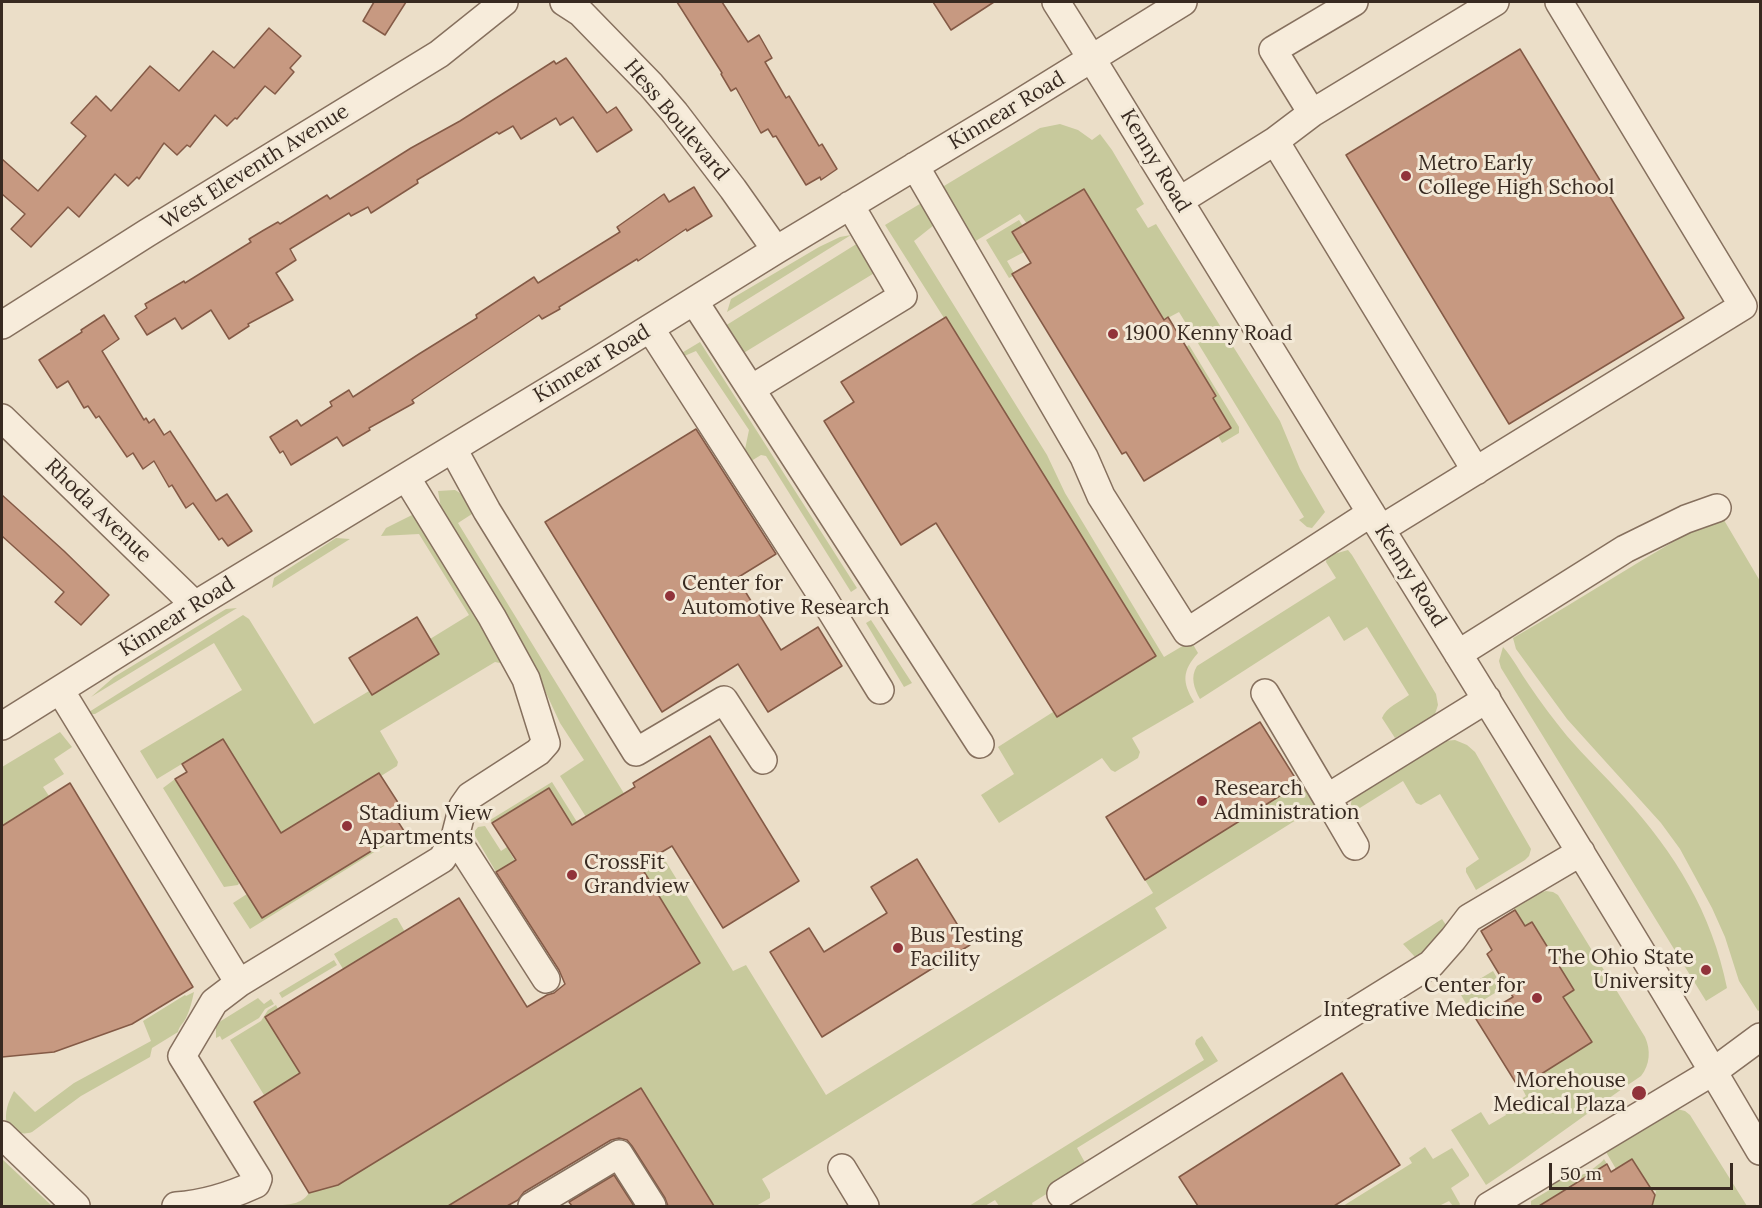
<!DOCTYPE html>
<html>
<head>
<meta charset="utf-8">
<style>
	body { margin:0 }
	#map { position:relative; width:1762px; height:1208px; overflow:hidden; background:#ebdec8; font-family:Lora,serif }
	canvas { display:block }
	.frame { position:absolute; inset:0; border:3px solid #382a21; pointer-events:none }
	.scale { position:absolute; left:1549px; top:1163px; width:184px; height:27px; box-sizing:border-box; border:3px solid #382a21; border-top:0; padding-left:8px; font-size:18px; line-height:21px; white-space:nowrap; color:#382a21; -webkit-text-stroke:4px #f3e9d7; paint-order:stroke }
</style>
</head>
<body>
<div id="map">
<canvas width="1762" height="1208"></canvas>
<div class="frame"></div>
<div class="scale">50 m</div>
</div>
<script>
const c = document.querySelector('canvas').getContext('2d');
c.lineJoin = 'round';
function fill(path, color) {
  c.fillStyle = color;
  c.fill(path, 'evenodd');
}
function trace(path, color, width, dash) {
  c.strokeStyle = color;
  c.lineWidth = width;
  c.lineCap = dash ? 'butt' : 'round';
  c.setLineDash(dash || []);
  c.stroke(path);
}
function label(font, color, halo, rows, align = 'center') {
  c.font = font + ' Lora,serif';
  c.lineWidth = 6;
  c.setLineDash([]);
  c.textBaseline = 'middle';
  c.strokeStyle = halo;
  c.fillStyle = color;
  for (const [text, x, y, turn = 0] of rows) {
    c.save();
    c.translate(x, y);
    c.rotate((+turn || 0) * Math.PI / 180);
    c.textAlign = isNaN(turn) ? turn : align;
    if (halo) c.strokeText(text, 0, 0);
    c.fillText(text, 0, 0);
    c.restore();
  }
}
const green = new Path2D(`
	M1060,124L1078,130L1092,140L1100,134L1112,150L1144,204L1136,209L1148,228L1156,224L1280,421L1300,469L1325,512L1312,528L1307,527L1299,520L1304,517L1179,312L1164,320L1084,189L1027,224L1020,214L974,242L943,192L944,186L1040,128Z
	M923,202L934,225L914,241L1047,455L1065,493L1164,657L1191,641L1198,653C1182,671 1182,682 1194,702L1132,738L1140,752L1138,758L1115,772L1111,770L1102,758L999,823L981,795L1014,774L998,747L1053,712L1057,717L1156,656L946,317L944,318L885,225Z
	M1019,220L1023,226L1012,233L1024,252L1007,261L1014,273L1013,276L1009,278L986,240Z
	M851,235L727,312L731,299L819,247L840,237Z
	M858,243L876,272L742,354L725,326Z
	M700,342L857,588L851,592L766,456L761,455L743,466L742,464L749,430L696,351L682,357L680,354Z
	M1189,345L1239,427V433L1222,443L1218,436L1231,427L1213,398L1216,396L1186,347Z
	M455,490C463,494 472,504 472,514L458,523L733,971L746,965L826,1095L1153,893L1145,880L1304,781L1317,804L1309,812L1155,908L1167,928L762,1179L770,1193V1198L756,1206H714L641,1088L448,1206H275C289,1204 301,1205 309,1193L338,1185L700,963L640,865L586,817L560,776L584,760L560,723L535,669L442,514L438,491Z
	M416,513L503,661L500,663L495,662L380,731L398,762L397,766L381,776L379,773L281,833L223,739L157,779L140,751L242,690L214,643L95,714H90L89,712L243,615L249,619L314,724L369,691L372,695L439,654L430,639L469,615L419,534L381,536L386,528Z
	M1721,515L1760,581V1010L1758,1011L1739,981L1725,937L1712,908L1680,849L1661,823L1567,719L1516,649L1513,638C1583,598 1650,553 1721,515Z
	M336,538L350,539L272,588L274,578Z
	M1348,550L1352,555L1436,694L1438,705L1434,717L1395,738L1382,718C1386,707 1400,702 1409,695L1367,627L1344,641L1329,616L1200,699C1194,688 1190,677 1197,666L1336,578L1326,562L1327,556Z
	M237,608L91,697L114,677L226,609Z
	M871,620L912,683L904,687L866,623Z
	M1503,647C1513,658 1520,672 1529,685C1541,703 1554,720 1567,736C1585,757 1605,776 1624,797C1675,853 1712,913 1727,988L1706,1001L1501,668L1499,661Z
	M60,732L72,747L54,759L64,774L43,787L49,796L2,826V767Z
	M1455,740L1467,745L1475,752L1531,849L1529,856L1525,860L1476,890L1466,872V868L1479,859L1440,794L1421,805L1416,803L1403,781L1355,811L1352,810C1350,804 1351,801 1354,797L1444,741Z
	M175,779L239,883L238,885L224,887L163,788Z
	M552,782L577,822L572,825L549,788L492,823L490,820Z
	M485,826L501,851L507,847L515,861L496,872L475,836L474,832L478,827Z
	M404,831L405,833L250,929L233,903L247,894L262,918Z
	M1546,891L1553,892L1558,895L1645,1037C1651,1050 1650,1065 1641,1076C1589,1111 1539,1150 1486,1185L1451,1130L1481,1112L1489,1125L1506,1115L1504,1110L1526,1096L1521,1086L1591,1042L1563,997L1574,990L1532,923L1525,926L1513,907L1539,893Z
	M394,918H397L405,932L343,969L334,954Z
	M1442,919L1446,925L1420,956L1415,957L1403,944Z
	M334,960L337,965L282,998L279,993Z
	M1493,971L1503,988L1469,1009L1461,995L1470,990L1473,983Z
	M194,992C192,1001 190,1010 186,1018C183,1024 179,1026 178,1032L152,1048L150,1057L81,1096L32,1132C21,1136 16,1131 7,1125C4,1112 8,1103 14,1091L35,1112L74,1083L151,1041L143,1021L185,995L186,996Z
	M258,998L264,1004L271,999L274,1004L265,1009L259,1018L222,1040L220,1036L216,1038V1024Z
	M276,1005L278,1009L265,1017L300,1073L264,1095L230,1040L261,1021L268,1010Z
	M1202,1036L1218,1061L1077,1148L1088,1168L1032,1203L1033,1206H999L995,1200L985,1206H969L1204,1060L1195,1044L1196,1040Z
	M1673,1108L1685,1111L1690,1115L1747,1206H1652L1656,1191L1628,1185L1631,1160L1616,1169L1606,1152L1608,1147Z
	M1425,1147L1433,1159L1452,1148L1469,1174V1176L1451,1188L1460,1204L1459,1206H1453L1449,1201L1441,1205V1206H1343L1412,1163L1409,1158Z
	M2,1159L52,1206H2Z
	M1604,1159L1607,1164L1539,1206H1531V1201L1551,1189L1552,1185L1549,1181C1559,1176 1564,1181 1574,1178C1581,1177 1600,1165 1604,1159Z`);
const building = new Path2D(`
	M374,2H406L385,35L363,21Z
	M677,2H722L748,42L759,35L772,58L765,62L786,98L789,96L819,146L822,144L837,169L821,180L820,177L806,185L776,136L773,137L768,129L761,133L736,88L731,91L721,74L722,73Z
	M933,2H994L951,30Z
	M269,28L301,56L290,68L294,72L275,94L265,86L237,119L235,118L227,126L215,115L190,147L187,145L177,155L164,143L139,179L137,177L128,186L115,174L79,217L68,207L31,247L11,229L25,214L2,194V159L38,191L86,136L71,123L96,96L111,111L150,66L179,91L213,51L234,68Z
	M1520,49L1684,318L1509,424L1346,155Z
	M566,58L607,113L616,107L632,130L597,152L573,117L560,125L556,118L521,139L513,126L499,134L497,132L417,180L418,183L371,213L368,207L351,216L349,213L290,249L296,260L276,273L293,300L248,324L249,326L229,339L211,310L182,329L175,318L147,335L135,316L147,308L145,304L184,281L185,283L251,242L249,239L264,230L278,222L280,224L327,195L330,199L411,148L460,121L554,61L556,64Z
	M694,187L712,216L687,231L686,229L638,261L637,259L559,307L560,309L542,319L539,315L412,400L414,403L369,428L370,430L343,446L337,437L291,465L283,451L280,453L270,437L297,420L301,426L332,406L330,402L349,390L353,397L419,354L477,318L476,315L534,277L538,283L620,232L617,227L664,194L669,202Z
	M1084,189L1164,320L1168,317L1216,396L1213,398L1231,428L1144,481L1126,452L1122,454L1012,274L1031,263L1012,232Z
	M104,315L119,339L102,351L144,420L146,418L149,423L154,419L164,435L170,431L216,501L227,494L252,531L228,546L222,538L219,540L193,503L186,508L172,485L169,487L154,461L143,469L133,453L127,457L99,416L96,418L88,406L84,408L68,381L57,388L39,360L82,332L81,330Z
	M946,317L1156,656L1057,717L936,523L901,545L824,421L854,402L841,382Z
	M696,429L776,554L737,578L781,650L818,627L842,666L768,712L738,664L662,712L545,522Z
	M2,495L64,551L109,595L81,625L55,602L64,592L2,536Z
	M417,617L439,654L372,695L349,658Z
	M1260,722L1299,784L1145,880L1106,817Z
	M710,736L799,881L723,928L672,846L640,865L700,963L338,1185L309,1193L254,1102L300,1073L265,1017L459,898L527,1007L547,995L554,993L565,984L559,970L496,872L516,860L492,823L549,788L572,825L635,787L633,783Z
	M223,739L281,833L379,773L406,815L397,820L404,831L262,918L175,779L187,772L182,764Z
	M70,783L193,987L132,1024L54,1052L2,1057V826Z
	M917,859L970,945L822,1037L770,952L809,928L824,952L887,913L871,887Z
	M1515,910L1525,926L1532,922L1574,990L1563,997L1592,1042L1519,1088L1476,1019L1513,997L1487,954L1492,950L1481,931Z
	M1342,1073L1400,1165L1334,1206H1198L1179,1177Z
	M641,1088L714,1206H668L665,1198L632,1146L627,1140L619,1138L611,1140L524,1192L518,1200L507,1206H448Z
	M1632,1159L1655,1195L1652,1206H1539L1607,1164L1611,1172Z
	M614,1175L634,1206H572L569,1202Z`);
const minor = new Path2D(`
	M564,2L581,13L651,85L675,113L733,189L776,250
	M1056,2C1095,63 1132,125 1170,186C1232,288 1295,390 1358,492C1493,711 1630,929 1760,1151
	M1312,113L1273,50L1354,2
	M1275,141L1476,471
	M915,166L1084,457L1101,496L1187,632L1371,513
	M1179,201L1275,141L1312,113L1495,2
	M694,301L980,744
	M2,325L147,233L439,54L504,2
	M650,328L822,596L880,690
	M751,389L903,296L850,205
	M2,418L195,605
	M453,449L487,511L636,752L724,700L763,760
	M1381,529L1743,306L1559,2
	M1458,654L1625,549L1686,519L1717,508
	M60,690L239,983L442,859L455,837L463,806L470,796L538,752L546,743L526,679L492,617L406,477
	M1265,693L1327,798
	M2,726L195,605L597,361L776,250L1005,112L1183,2
	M455,837L546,979
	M1355,846L1327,798L1487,699
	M2,1135L76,1206
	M842,1168L865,1206
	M1061,1194L1431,964L1453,939L1469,918L1581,852
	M176,1206C205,1204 230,1196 256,1184L258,1179L182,1056L214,1002L239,983
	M532,1206L619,1154L652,1206
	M1489,1206L1714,1071L1760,1037`);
const markers = [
	[1406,176,6,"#91333a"],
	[1113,334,6,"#91333a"],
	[670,596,6,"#91333a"],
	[1202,801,6,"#91333a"],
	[347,826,6,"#91333a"],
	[572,875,6,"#91333a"],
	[898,948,6,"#91333a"],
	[1706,970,6,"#91333a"],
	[1537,998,6,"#91333a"],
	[1639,1093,8,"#91333a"]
];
const streetNames = [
	["Kinnear Road",1007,111,-31],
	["Hess Boulevard",676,120,50],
	["Kenny Road",1155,161,59],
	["West Eleventh Avenue",255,167,-32],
	["Kinnear Road",592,364,-31],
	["Rhoda Avenue",98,511,44],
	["Kenny Road",1410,576,58],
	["Kinnear Road",177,617,-32]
];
const poiNames = [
	["Metro Early",1418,164],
	["College High School",1418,188],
	["1900 Kenny Road",1125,334],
	["Center for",682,584],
	["Automotive Research",682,608],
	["Research",1214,789],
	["Administration",1214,813],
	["Stadium View",359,814],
	["Apartments",359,838],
	["CrossFit",584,863],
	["Grandview",584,887],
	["Bus Testing",910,936],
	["Facility",910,960],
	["The Ohio State",1694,958,"right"],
	["University",1694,982,"right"],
	["Center for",1525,986,"right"],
	["Integrative Medicine",1525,1010,"right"],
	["Morehouse",1626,1081,"right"],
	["Medical Plaza",1626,1105,"right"]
];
fill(green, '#c7c99c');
fill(building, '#c79981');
trace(building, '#845a46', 1.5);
trace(minor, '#86705e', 30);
trace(minor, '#f7ecdb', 27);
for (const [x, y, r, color] of markers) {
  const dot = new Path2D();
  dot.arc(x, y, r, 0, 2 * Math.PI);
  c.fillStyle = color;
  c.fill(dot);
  trace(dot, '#f3e9d7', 2);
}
label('21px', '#382a21', '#f3e9d7', streetNames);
label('21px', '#382a21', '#f3e9d7', poiNames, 'left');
</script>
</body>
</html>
